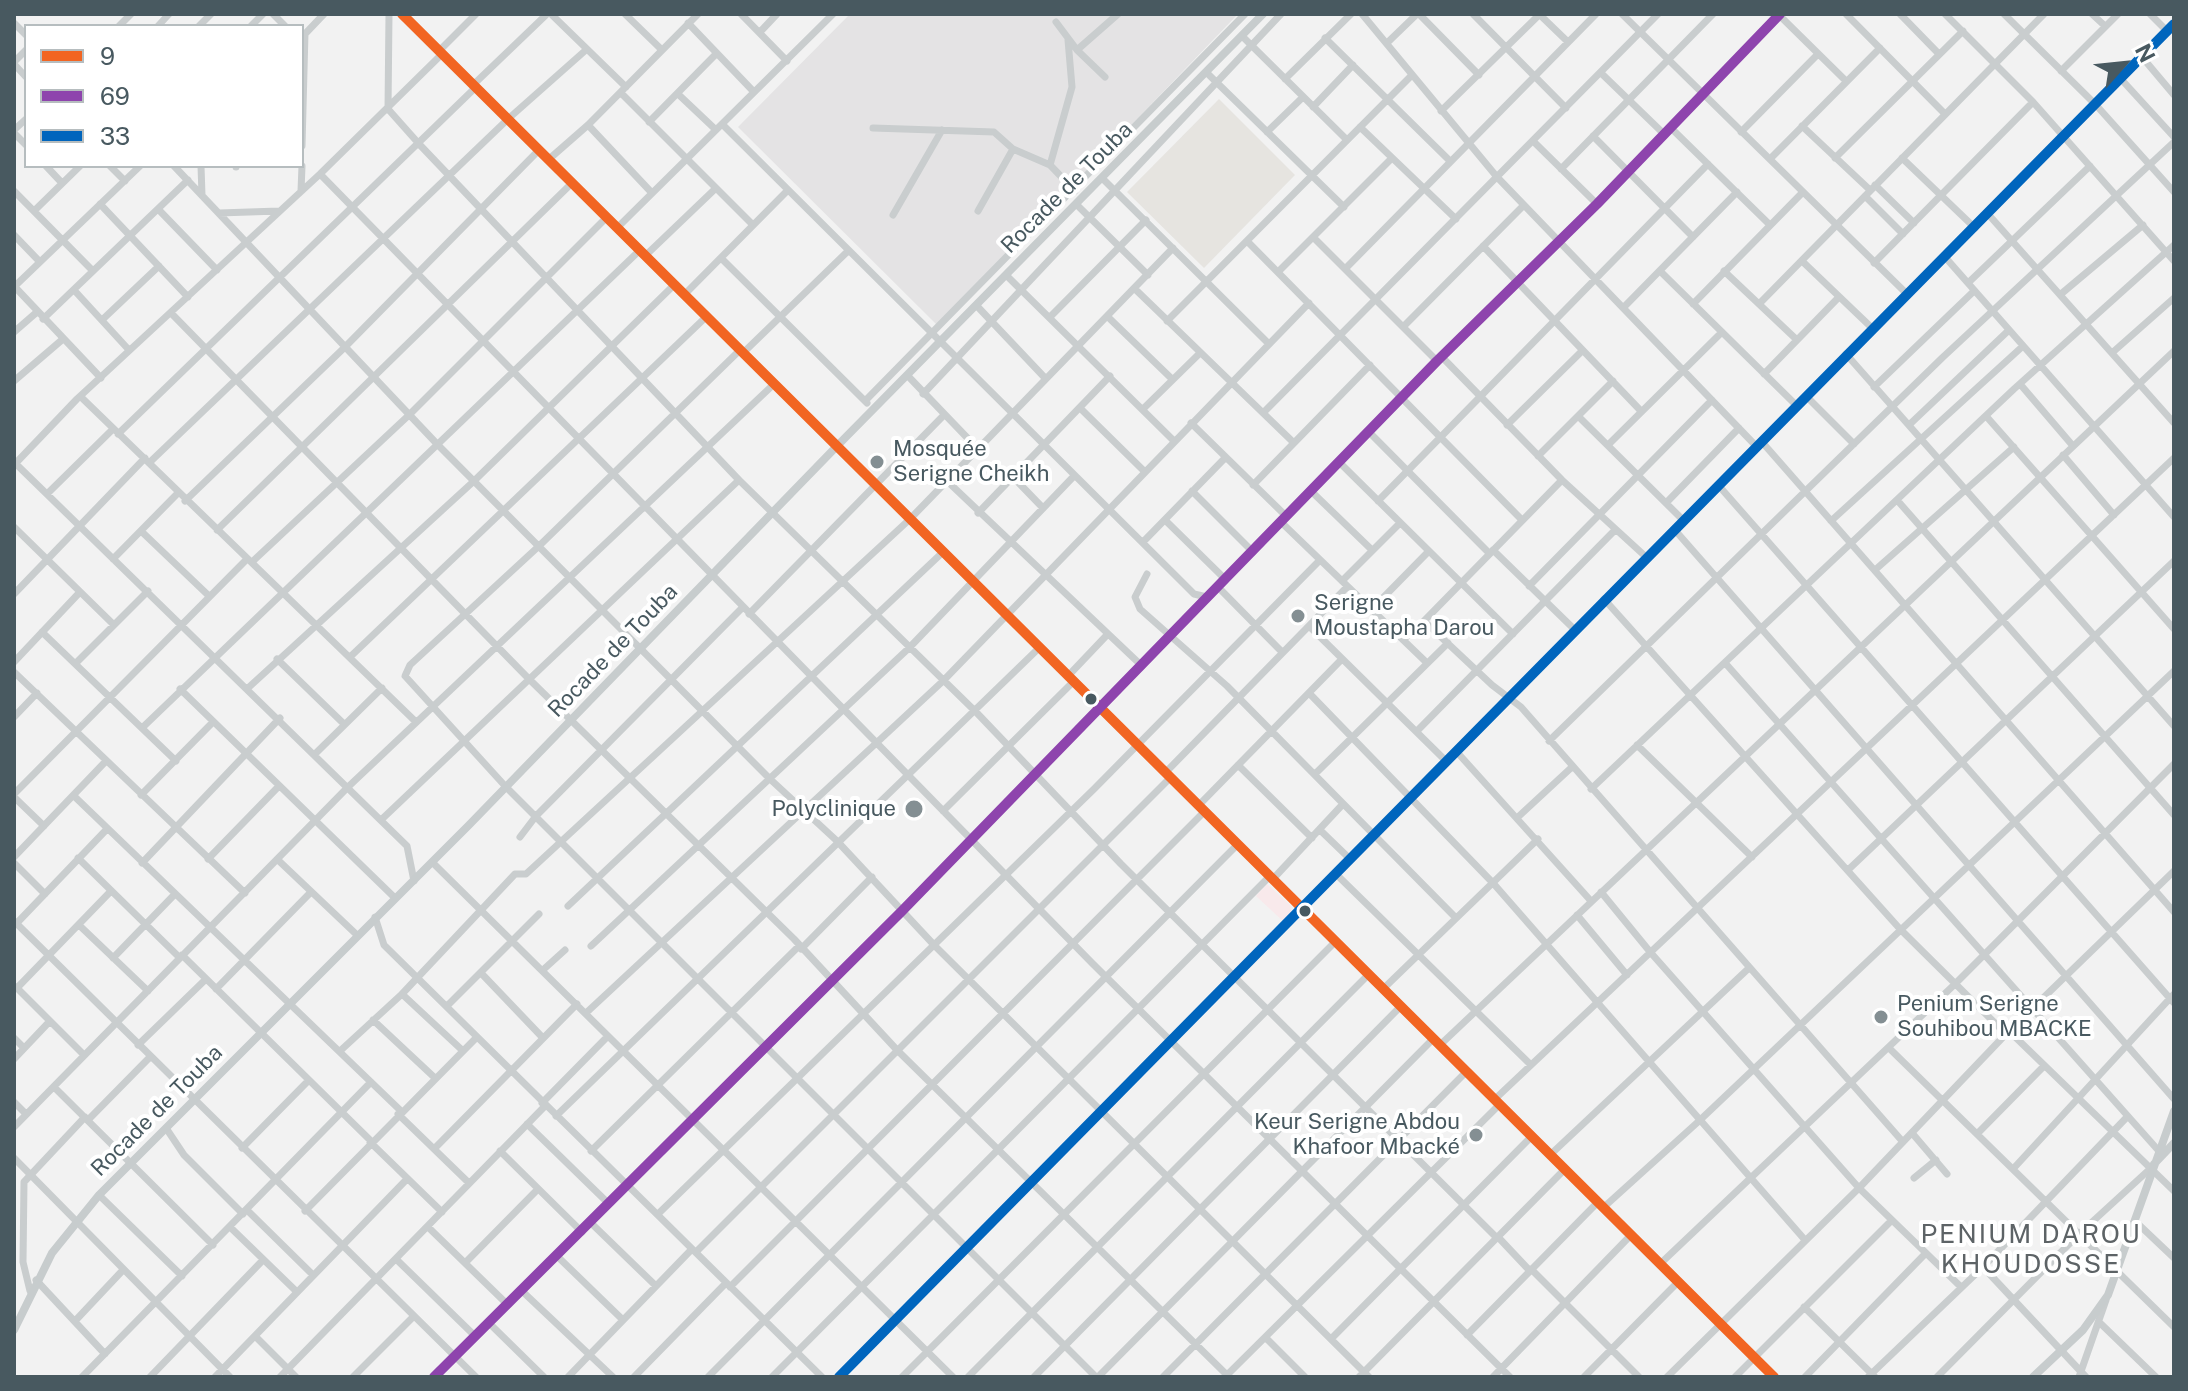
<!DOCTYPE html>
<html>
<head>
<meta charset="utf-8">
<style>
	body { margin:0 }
	#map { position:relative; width:2188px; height:1391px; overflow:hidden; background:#f2f2f2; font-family:"Public Sans",sans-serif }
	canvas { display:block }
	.frame { position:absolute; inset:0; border:16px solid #485960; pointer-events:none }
	.legend { position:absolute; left:24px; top:24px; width:280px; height:144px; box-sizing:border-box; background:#fff; border:2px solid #b6bdbf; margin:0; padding:10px 14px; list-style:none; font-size:24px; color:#485960 }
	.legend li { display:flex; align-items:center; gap:16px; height:40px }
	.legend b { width:40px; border:2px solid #b6bdbf }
	.north { position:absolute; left:2084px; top:24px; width:80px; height:80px; -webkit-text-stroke:6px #fff; paint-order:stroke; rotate:63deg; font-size:22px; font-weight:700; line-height:32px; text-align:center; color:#485960 }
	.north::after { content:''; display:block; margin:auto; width:28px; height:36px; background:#485960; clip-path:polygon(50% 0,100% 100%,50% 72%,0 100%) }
</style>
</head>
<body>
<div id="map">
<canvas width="2188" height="1391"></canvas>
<div class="frame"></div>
<ul class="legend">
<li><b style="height:10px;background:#f26522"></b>9</li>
<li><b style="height:10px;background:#8e44ad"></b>69</li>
<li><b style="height:10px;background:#0065bd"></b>33</li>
</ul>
<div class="north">N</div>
</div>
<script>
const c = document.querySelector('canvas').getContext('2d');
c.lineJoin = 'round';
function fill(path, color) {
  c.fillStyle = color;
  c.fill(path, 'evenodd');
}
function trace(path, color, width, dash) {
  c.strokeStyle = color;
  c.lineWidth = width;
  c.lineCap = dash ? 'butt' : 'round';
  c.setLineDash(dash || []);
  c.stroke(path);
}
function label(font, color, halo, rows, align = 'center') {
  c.font = font + ' "Public Sans",sans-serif';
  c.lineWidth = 8;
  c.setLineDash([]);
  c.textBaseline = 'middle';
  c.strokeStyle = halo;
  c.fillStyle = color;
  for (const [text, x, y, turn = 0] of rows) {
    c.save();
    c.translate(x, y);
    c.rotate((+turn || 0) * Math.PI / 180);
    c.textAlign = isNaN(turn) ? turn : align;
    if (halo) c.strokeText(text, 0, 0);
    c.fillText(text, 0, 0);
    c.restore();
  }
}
const commercial = new Path2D(`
	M1219,99L1295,175L1204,268L1127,192Z`);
const education = new Path2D(`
	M850,14H1238L938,326L738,127Z`);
const medical = new Path2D(`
	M1267,884L1290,905L1292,915L1285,923L1256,896Z`);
const minor = new Path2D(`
	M273,14L285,26
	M389,14L388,109L420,145L739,480L976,712L1121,864L1497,1238
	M551,14L626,87
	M625,14L662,50
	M741,14L787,61
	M1362,14L1497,177L1757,447
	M1419,14L1479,75
	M1473,14L1566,108
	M1539,14L1568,42
	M1622,14L1907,294
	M1778,14L1846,81
	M1846,14L1945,114
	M1900,14L1939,54
	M1945,14L2033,102L2174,261
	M2004,14L2096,105L2174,192
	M2092,14L2105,26
	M2150,14L2167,31
	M1056,22L1077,50L1105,77
	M14,23L26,35
	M688,23L754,92
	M119,26L131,14
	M158,26L169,14
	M199,26L211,14
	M251,26L263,14
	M760,32L777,14
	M304,35L324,14
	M1242,36L1347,140
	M1325,38L1450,161
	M1387,43L1417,14
	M1077,50L1118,14
	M439,51L476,14
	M2142,57L2174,95
	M14,62L26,50
	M14,64L26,77
	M2061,71L2118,14
	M1206,72L1344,207
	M1601,73L1664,134
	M1285,79L1351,14
	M2121,79L2174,137
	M473,85L547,14
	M621,93L753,225
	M678,94L715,129
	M1313,107L1353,65
	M1441,111L1540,14
	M649,122L716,54
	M722,124L1185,585L1194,594L1207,597
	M588,125L652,193
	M1802,126L1870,190
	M1360,127L1456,219
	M1670,127L1770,225
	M873,128L994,132L1013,149L1050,165L1075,191
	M14,130L26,119
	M1267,132L1303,97
	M1741,132L1818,54
	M14,133L26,145
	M1593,136L1693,237
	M1533,141L1597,204
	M302,146L305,33
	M1835,158L1963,31
	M1902,158L1975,228
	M1770,159L1880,48
	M548,160L588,125L698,14
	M1050,165L1072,87L1068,40
	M46,166L62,183
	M110,166L125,181
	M174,166L438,445L770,779L837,841L935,946L1369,1377
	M201,166L202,195
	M236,167V166
	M1561,169L1713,14
	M320,174L1093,964L1510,1377
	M1102,178L1269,344
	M1875,185L1914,223
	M14,191L93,271
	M301,191L302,166
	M1865,196L1903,234
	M100,204L188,297
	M1076,204L1148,275
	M158,209L217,270
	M34,211L80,166
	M978,211L1013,149
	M219,213L279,211
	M1988,214L2174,423
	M893,215L942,130
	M617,228L833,14
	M14,235L40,262
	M1313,237L1437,361
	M1247,241L1522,520
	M1483,246L1641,411
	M645,256L715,189
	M1945,257L2174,517
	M721,258L867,403
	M1802,261L1872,328
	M1874,263L2033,102
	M1346,268L1596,14
	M1660,271L1796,405
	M1724,271L1797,340
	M1278,272L1392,158
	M1006,275L1173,440
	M1968,283L2090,166
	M14,286L101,378
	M15,286L140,166
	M1135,289L1293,442
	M74,290L129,350
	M2061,294L2143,225
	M684,295L787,191
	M1693,304L1803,192
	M1759,304L2044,14
	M976,305L1046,379
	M1624,307L1737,192
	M171,313L529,679L794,939L897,1050L1227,1375
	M1050,317L1146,220
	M1108,317L1172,379
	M43,319L188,180
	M102,320L159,266
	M1167,321L1412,75
	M1404,326L1524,205
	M14,332L37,312
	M740,350L539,546L410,665L405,676L506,787L1096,1377
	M2113,352L2174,298
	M743,353L848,251
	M1846,354L2174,726
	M1441,356L1562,480L1645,556
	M1764,374L1839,297
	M907,375L978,449
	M14,381L63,339
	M2020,384L2073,446
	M1874,387L1974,291
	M923,394L1281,14
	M1806,396L1854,444
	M81,397L416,722
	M865,401L1245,14
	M1080,408L1144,471
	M1143,409L1200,353
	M1263,413L1658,14
	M1578,416L1683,520
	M1986,416L2174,629
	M1191,423L1287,517
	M1507,425L1582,351
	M1909,425L2009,330
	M1368,431L1489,553
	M118,434L476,87
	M1762,442L2174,912
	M1608,445L1722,332
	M2063,455L2114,515
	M1538,456L1613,381
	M14,462L407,846L414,881
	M1339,462L1513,634
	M149,463L508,119L587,49
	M14,465L77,399L320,174L442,54
	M1014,478L1043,508
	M946,480L1142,666
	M1253,485L1370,365
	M1719,486L2174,1003
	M1192,491L1253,552
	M1311,491L1372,550
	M47,494L113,429
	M1897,500L2174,815
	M185,501L345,347L539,150
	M1378,501L1708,164
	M1666,503L1739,428
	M978,513L1110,376
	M1165,520L1225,579
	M1831,521L2023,346
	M1282,523L1426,662
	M14,527L114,625
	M1674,529L2174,1099
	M217,530L572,183
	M141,531L208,595
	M1143,542L1225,458
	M1493,550L1574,629
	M113,559L177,494
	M252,562L409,415L606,218
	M1875,570L2014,447
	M1147,574L1135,597L1140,609L1227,686L1456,918
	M1342,581L1400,523
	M1529,586L1712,400
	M1218,587L1282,652
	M14,594L145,458
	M1604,599L1900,929L2006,1034
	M1371,610L1428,552
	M749,614L944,415
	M1424,621L1562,480
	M1309,626L1446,761
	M42,632L176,761
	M1403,640L1424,621L1492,685L1521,707L1903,1142
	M350,657L706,317
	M277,659L344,724
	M14,662L80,592
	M76,663L148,591
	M1726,664L2158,1150
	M14,672L245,893
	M1068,676L1106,636
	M248,688L474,481L674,285
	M180,689L395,898
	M1309,693L1493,883L1805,1240
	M14,717L37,693
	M142,728L639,251
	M1417,731L1615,530
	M1549,741L1942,358L2174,142
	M1637,745L1752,857
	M1456,751L1591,901
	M316,753L382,688
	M1238,765L1312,838
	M1165,773L1347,587
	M1315,774L1448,643
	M1591,789L2014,389L2174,245
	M14,794L247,559
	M141,795L213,722
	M74,796L401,1111
	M14,797L44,826
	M1198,806L1342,659
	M943,811L1073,682
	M1518,817L1572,767
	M381,820L739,480
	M1320,830L1350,859
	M520,837L536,816L743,607
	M14,857L106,761
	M78,858L179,957
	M208,859L279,786
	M278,860L357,935
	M432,862L953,1377
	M14,863L45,894
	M142,863L280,718
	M1848,870L2174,561
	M1336,874L1531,1065
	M1272,880L1343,804
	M1601,892L1651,953L1859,1188L1961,1287
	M568,906L943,552
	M1577,915L1627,975
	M375,917L384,945L822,1377
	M14,921L476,1377
	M16,924L107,829
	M80,926L148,991
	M591,946L909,648L1074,476
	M801,949L872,877
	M182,955L371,1141
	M113,958L175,894
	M544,969L565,950
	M481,973L543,1038
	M16,987L84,1055
	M17,988L111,891
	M216,989L311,892
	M1383,989L1538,839
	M402,994L462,1050
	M447,1006L539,914
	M586,1013L943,681L1309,303
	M373,1020L435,1078
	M2009,1031L2174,1191
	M14,1038L24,1048
	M138,1045L206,979
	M1440,1045L2174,351
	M1889,1048L2174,1327
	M340,1051L402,994L515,874H526L910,519L1173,248
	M14,1059L50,1021
	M54,1087L213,1245
	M1494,1100L2174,458
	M14,1102L26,1114
	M542,1103L608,1036
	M398,1114L469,1183
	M556,1116L1040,647
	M88,1120L150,1057
	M527,1124L608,1203
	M14,1127L348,787L774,384
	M166,1128L184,1155L243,1214
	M1912,1133L1947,1174
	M1977,1134L2044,1066
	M370,1142L442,1212
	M242,1148L309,1080
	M434,1149L577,1004
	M500,1151L582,1232
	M591,1151L799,946
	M1550,1155L1749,968
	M14,1158L230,1377
	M2013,1169L2174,994
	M1914,1178L1936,1160
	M99,1195L182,1276
	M1604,1207L1699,1121L2174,671
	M247,1210L313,1275
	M305,1211L477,1037
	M658,1214L1094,789L1320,560
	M2135,1221L2174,1258
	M591,1223L656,1286
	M230,1227L297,1292
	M428,1227L508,1305
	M1498,1237L1530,1271
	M696,1252L1170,778
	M557,1256L623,1320
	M396,1259L475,1336
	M465,1263L538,1189
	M1660,1264L1955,984L2174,764
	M1983,1267L2086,1377
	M1531,1269L1639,1377
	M36,1280L105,1354
	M730,1287L1204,812
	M30,1291L23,1262L24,1182L85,1117
	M522,1291L613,1377
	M1804,1307L1875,1377
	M75,1321L123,1270
	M2099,1322L2156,1377
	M489,1323L544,1377
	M1467,1335L1598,1202
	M255,1336L296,1377
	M1267,1339L1305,1377
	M1331,1339L1531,1137
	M82,1377L371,1082
	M150,1377L263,1260
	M215,1377L407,1179
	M280,1377L545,1106
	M353,1377L413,1317
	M434,1377L902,911L1437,361L1597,204L1780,14
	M568,1377L692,1249
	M634,1377L726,1283
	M708,1377L1237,845
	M772,1377L1269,877
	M839,1377L2174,24
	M902,1377L1336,941
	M968,1377L1369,974
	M1034,1377L1401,1006
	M1098,1377L1433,1039
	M1163,1377L1466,1072
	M1225,1377L1499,1105
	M1359,1377L1565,1169
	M1493,1377L1631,1235
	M1584,1377L1678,1282
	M1667,1377L1859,1188L2006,1034L2174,871
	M1735,1377L1891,1221
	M1805,1377L1925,1254
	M1868,1377L1983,1267L2127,1117
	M1937,1377L2079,1234L2151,1168
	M2079,1377L2106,1300`);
const major = new Path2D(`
	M402,14L1774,1377
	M2154,1164L2174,1143
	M14,1330L52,1253L99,1195L469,825L837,446L1263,14
	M2033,1377L2083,1330L2108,1295L2174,1111`);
const bus1 = new Path2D(`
	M402,14L1774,1377`);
const bus2 = new Path2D(`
	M434,1377L902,911L1437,361L1597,204L1780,14`);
const bus3 = new Path2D(`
	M839,1377L2174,24`);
const markers = [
	[877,462,8,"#848f93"],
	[1298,616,8,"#848f93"],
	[1091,699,7,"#485960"],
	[914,809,10,"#848f93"],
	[1305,911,7,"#485960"],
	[1881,1017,8,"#848f93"],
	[1476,1135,8,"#848f93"]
];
const streetNames = [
	["Rocade de Touba",1067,188,-45],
	["Rocade de Touba",613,651,-46],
	["Rocade de Touba",157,1111,-45]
];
const poiNames = [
	["Mosquée",893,449],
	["Serigne Cheikh",893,474],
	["Serigne",1314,603],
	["Moustapha Darou",1314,628],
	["Polyclinique",896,809,"right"],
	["Penium Serigne",1897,1004],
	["Souhibou MBACKE",1897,1029],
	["Keur Serigne Abdou",1460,1122,"right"],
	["Khafoor Mbacké",1460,1147,"right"]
];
const quarterNames = [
	["PENIUM DAROU",2031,1235],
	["KHOUDOSSE",2031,1265]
];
fill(commercial, '#e6e4e0');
fill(education, '#e4e3e4');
fill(medical, '#f8e9eb');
trace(minor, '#c9cdce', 7);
trace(major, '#c7cccd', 8);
trace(bus1, '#f26522', 10);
trace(bus2, '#8e44ad', 10);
trace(bus3, '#0065bd', 10);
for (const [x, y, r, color] of markers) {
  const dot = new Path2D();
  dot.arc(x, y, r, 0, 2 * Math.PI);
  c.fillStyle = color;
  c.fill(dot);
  trace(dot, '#fff', 3);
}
label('22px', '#485960', '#fff', streetNames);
label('22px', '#485960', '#fff', poiNames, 'left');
c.letterSpacing = '2px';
label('26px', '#5d6366', '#fff', quarterNames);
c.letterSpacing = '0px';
</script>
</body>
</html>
